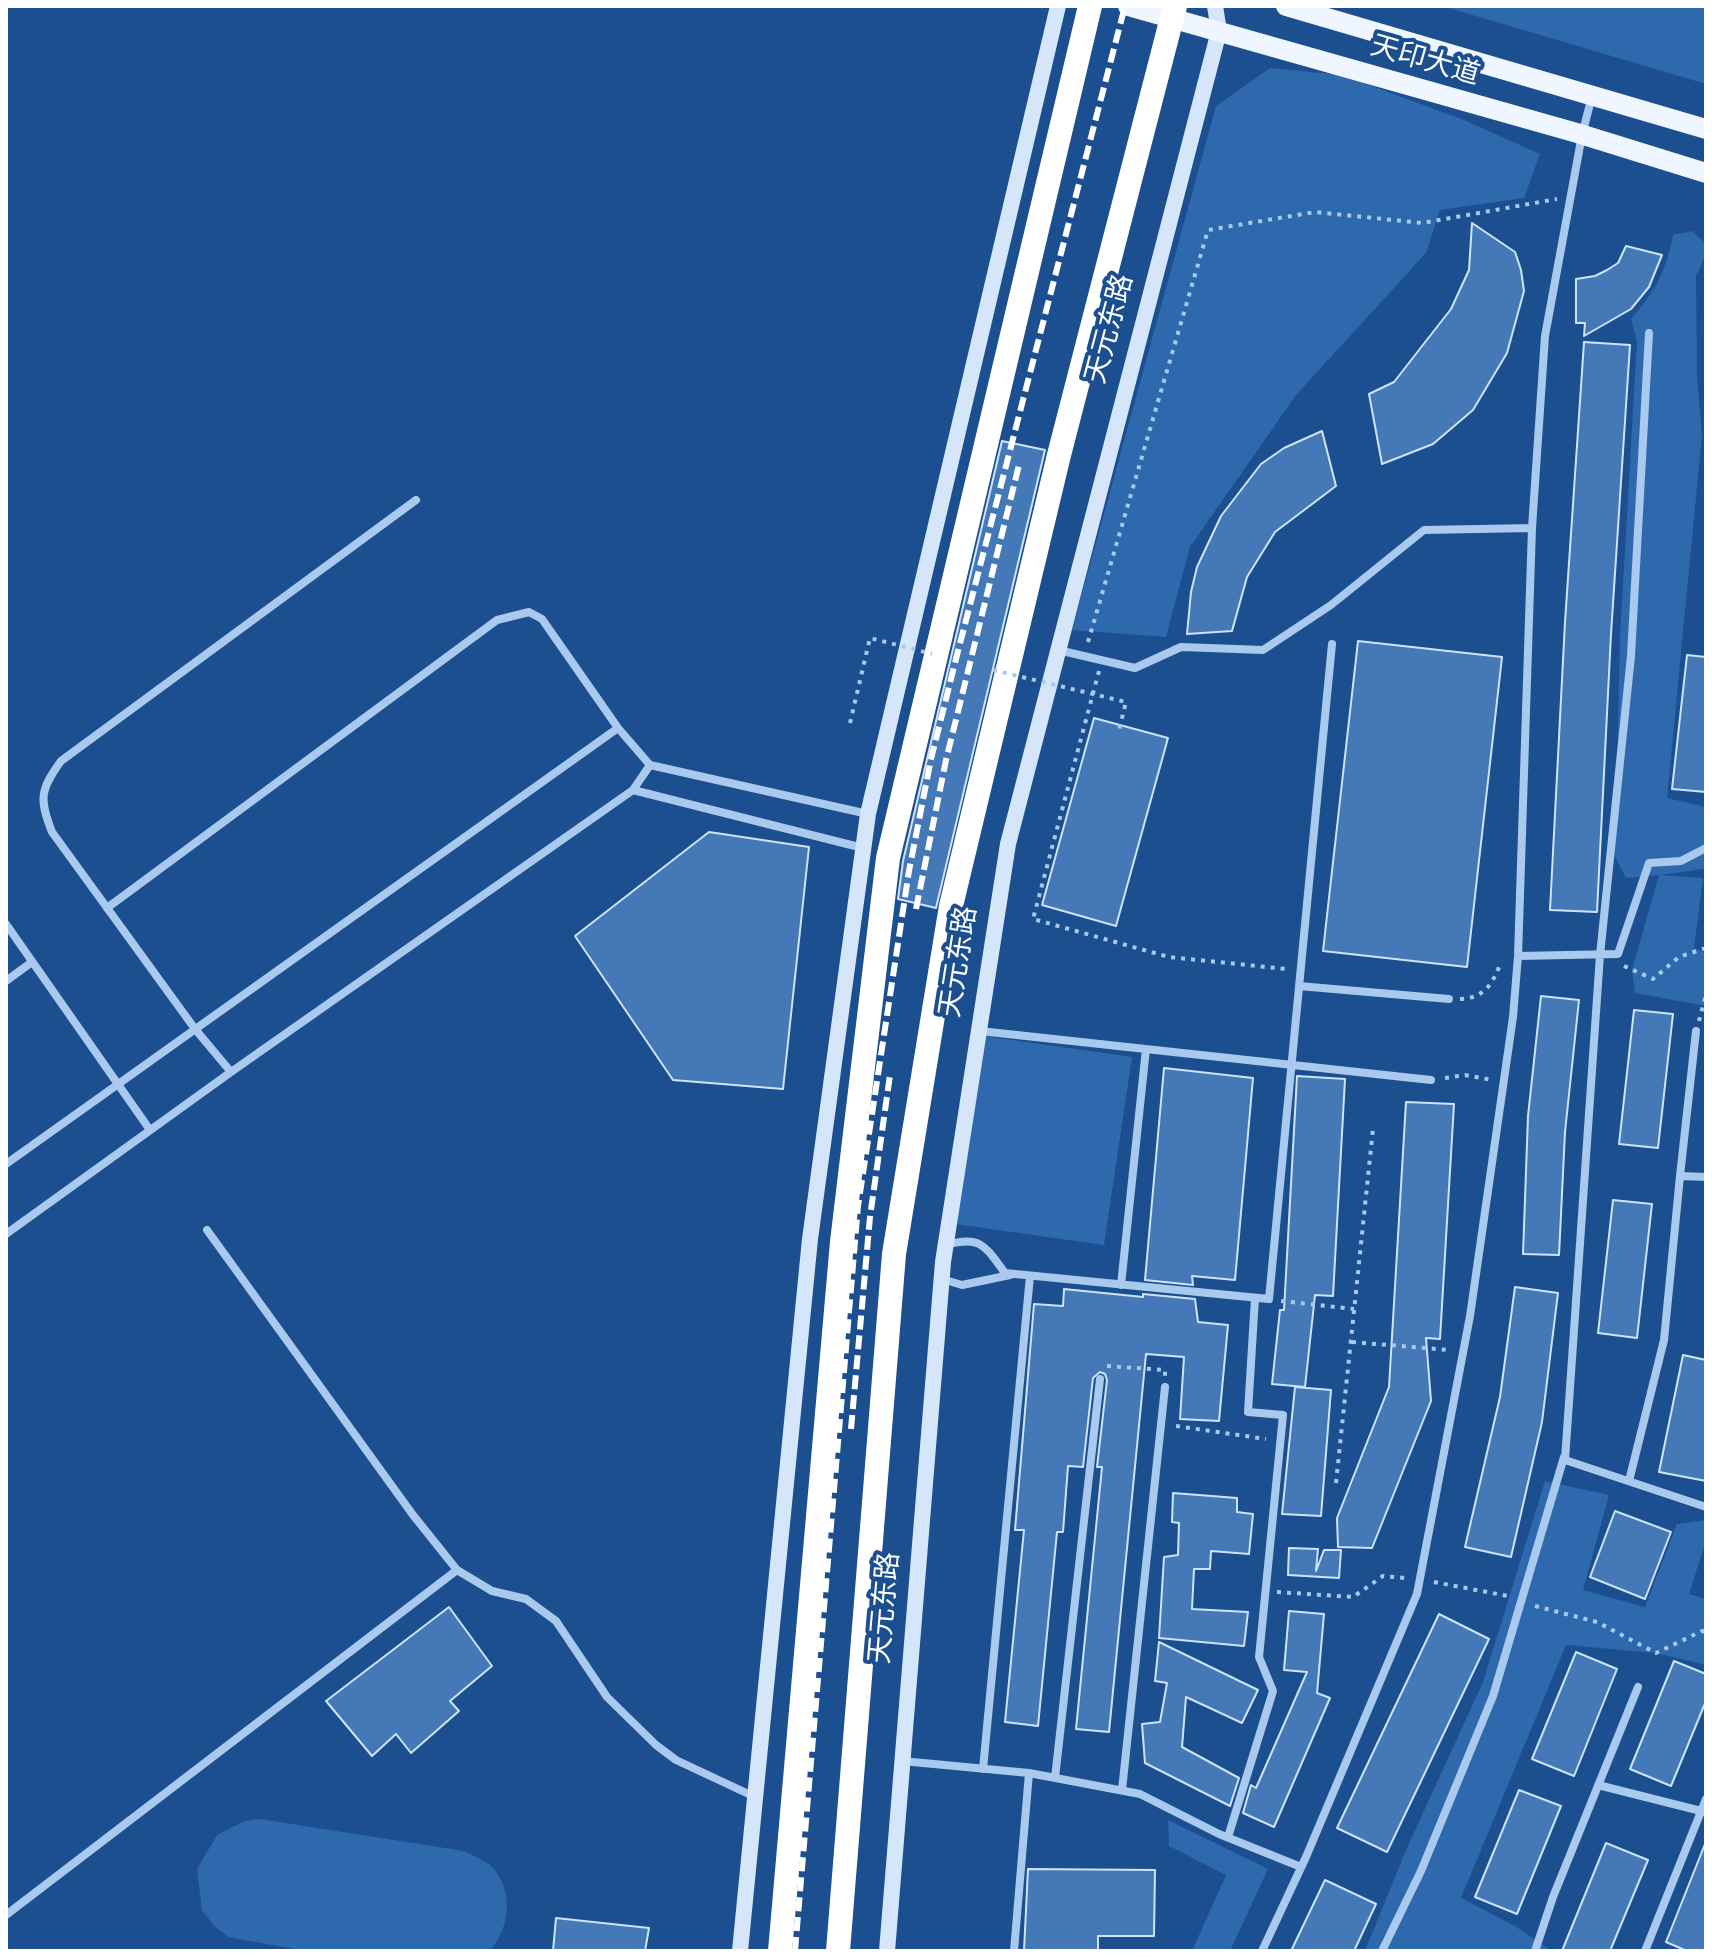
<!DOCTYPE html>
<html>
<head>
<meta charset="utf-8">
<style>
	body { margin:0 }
	#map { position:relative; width:1712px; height:1957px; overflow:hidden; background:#1b4f8f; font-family:"Fira Sans Condensed",sans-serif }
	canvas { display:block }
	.frame { position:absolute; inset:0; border:8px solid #fff; pointer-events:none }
</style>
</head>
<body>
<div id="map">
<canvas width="1712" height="1957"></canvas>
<div class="frame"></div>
</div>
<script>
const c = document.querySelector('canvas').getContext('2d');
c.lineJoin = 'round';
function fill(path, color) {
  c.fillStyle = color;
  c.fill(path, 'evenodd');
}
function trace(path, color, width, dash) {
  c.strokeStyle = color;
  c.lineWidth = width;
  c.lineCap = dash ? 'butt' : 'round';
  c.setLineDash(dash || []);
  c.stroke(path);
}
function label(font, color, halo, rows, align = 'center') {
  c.font = font + ' "Fira Sans Condensed","Noto Sans SC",sans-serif';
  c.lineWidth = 8;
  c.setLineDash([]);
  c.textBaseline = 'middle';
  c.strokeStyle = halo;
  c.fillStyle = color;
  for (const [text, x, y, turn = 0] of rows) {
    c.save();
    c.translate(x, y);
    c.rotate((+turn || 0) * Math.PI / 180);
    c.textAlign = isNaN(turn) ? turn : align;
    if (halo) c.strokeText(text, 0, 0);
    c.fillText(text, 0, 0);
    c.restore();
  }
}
const green = new Path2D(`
	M1442,6H1706V84Z
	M1270,68L1342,75L1464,120L1540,154L1524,198L1440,210L1426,253L1296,395L1190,547L1166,637L1072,630L1216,106Z
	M1692,231L1706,244V254L1696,276L1697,377L1702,435L1667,798L1706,807V832L1704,835V869L1660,875L1703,878L1694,948L1706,953V1006L1635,993L1632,970L1659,875L1626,878L1615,857L1620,637L1637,341L1631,319C1655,291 1666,272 1673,235Z
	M983,1036L1132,1057L1104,1245L955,1224Z
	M1545,1481L1609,1495L1583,1590L1645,1607L1677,1524L1706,1520V1541L1689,1594L1706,1599V1665L1656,1653L1566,1645L1461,1898L1515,1926L1552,1951H1365L1406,1850L1483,1682Z
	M260,1819L464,1851C473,1856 485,1860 492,1867C514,1891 510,1928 490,1951H306L228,1937L215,1927L202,1910L197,1869L217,1835L245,1821Z
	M1168,1820L1268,1869L1230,1951H1192L1226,1875L1169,1846Z`);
const building = new Path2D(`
	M1472,223L1515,252L1521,270L1524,291L1507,353L1473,410L1433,444L1382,464L1369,394L1394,382L1451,309L1469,270Z
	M1626,246L1662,255L1649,287L1631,309L1584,336L1585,323H1576V279L1595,276L1607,270L1618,263Z
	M1584,342L1630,345L1611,634L1597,912L1550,910L1565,622Z
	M1322,431L1336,486L1275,532L1247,577L1232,631L1187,634L1191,592L1197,567L1221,516L1261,464L1284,448Z
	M1002,441L1045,450L936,908L898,899L903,861Z
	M1358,641L1502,657L1467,967L1323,951Z
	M1687,655L1706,657V792L1672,789Z
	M1094,718L1168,738L1116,926L1042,905Z
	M709,832L809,847L783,1089L673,1080L575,936Z
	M1541,996L1579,1000L1565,1132L1559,1255L1523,1254L1528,1116Z
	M1634,1010L1673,1014L1658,1148L1619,1144Z
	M1164,1068L1253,1078L1235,1280L1192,1276L1193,1285L1145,1280Z
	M1297,1076L1345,1079L1333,1296L1315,1295L1305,1387L1272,1384L1280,1310H1284Z
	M1406,1102L1454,1104L1440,1339L1426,1338L1431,1401L1372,1548L1338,1547L1337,1518L1389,1387Z
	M1613,1200L1652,1204L1637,1338L1598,1333Z
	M1515,1287L1558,1293L1542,1422L1511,1557L1465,1547L1500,1397Z
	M1064,1289L1143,1297V1294L1195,1299L1198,1322L1228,1325L1219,1421L1180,1419L1184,1357L1146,1354L1109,1732L1076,1729L1102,1467H1097L1107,1380L1105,1374L1100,1372L1093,1378L1083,1467L1068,1466L1063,1532H1057L1038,1726L1005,1722L1024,1530H1015L1034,1304L1063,1306Z
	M1683,1355L1706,1360V1481L1659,1472Z
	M1295,1387L1331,1390L1321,1516L1282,1514Z
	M1173,1493L1237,1498V1512L1253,1514L1249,1554L1211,1551L1210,1569H1194L1192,1609L1248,1612L1244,1646L1159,1638L1164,1557L1178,1555L1179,1523L1172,1522Z
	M1615,1511L1671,1532L1645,1599L1590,1577Z
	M1289,1548L1318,1549L1316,1571L1324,1550H1341L1339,1578L1288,1575Z
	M449,1607L492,1666L450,1701L459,1711L411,1753L396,1734L372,1756L326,1701Z
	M1289,1611L1324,1614L1317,1693L1330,1698L1274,1827L1243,1813L1251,1785L1256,1788L1307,1672L1284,1670Z
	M1439,1614L1489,1639L1387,1852L1337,1828Z
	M1159,1642L1258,1690L1242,1723L1186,1697L1182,1747L1239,1778L1230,1806L1145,1763L1142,1724L1160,1722L1167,1683L1155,1681Z
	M1576,1652L1617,1669L1574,1776L1532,1759Z
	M1674,1661L1706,1674V1701L1671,1786L1630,1769Z
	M1519,1790L1561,1806L1517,1914L1475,1897Z
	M1606,1843L1648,1860L1610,1951H1562Z
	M1705,1844L1706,1951H1687L1666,1942Z
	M1028,1869L1155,1870L1154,1936H1098V1951H1024Z
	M1325,1880L1376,1904L1354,1951H1291Z
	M556,1918L649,1928L645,1951H553Z`);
const path = new Path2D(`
	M1088,642L1208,230L1315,212L1422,223L1557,199
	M1099,671L1033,919L1169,957L1286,969
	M1624,966L1653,979L1679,957L1706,948
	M1460,999C1482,998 1491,987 1499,967H1503
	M1699,1021L1706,994
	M1445,1078L1465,1075L1492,1080
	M1281,1301L1354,1309
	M1352,1342L1449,1350
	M1107,1366L1165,1370V1376
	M1176,1426L1266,1439
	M1336,1483L1373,1129
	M1434,1582L1508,1596
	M1277,1592L1353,1597L1383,1576L1405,1578
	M1535,1606L1597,1622L1656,1653L1702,1631L1706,1632`);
const street = new Path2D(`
	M1649,333L1631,656L1600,955L1565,1460L1706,1507
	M1058,650L1135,668L1181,647L1263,650L1331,605L1424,530L1532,528
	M633,790L863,848
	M107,908L497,620L529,612L542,619L618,728L650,765L868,814
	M6,924L150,1130
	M1518,956L1618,954L1649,863L1681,861L1706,848
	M6,981L32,962
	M1299,986L1449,999
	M980,1031L1431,1080
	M231,1072L195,1029L52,832C39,799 40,790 61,761L416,500
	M6,1164L618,728
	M1680,1176L1696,1031
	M207,1230L413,1515L457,1570L492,1591L526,1599L556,1621L607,1697L656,1745L676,1760L755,1797
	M6,1234L231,1072L633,790L650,765
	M946,1245C981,1235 985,1246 1005,1273L1269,1299L1332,644
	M942,1279L962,1285L1010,1275
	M1121,1285L1146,1049
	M1629,1481L1664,1340L1680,1176L1706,1177
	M902,1761L1029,1773L1014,1951
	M983,1769L1030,1276
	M1029,1773L1140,1794L1219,1834L1301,1867
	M1055,1778L1100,1379
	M1598,1785L1705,1812
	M1122,1790L1165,1387
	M1228,1837L1273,1691L1259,1657L1283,1415L1248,1412L1255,1298
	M6,1915L457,1570
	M1262,1951L1306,1857L1417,1594L1470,1316L1513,1017L1518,956L1532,528L1545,336L1582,135L1592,96
	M1382,1951L1421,1871L1493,1696L1564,1457
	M1535,1951L1553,1897L1638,1687
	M1645,1951L1706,1799`);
const secondary = new Path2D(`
	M740,1951L810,1239L868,814L1058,6
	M887,1951L943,1262L1008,844L1219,31L1215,6`);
const primary = new Path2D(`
	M1128,6L1577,133L1706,173
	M1286,6L1706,129`);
const highway = new Path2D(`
	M780,1951L842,1242L888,858L1090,6
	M838,1951L894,1254L951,906L1059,455L1175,6`);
const rail = new Path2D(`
	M916,909L946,760L1020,461
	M851,1429L870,1217L890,1075
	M795,1951L858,1206L909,871L931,759L956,659L1125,6`);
const pathBridge = new Path2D(`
	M993,670L1126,702L1119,730
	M850,723L870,638L932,654`);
const streetNames = [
	["天印大道",1425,61,16],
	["天元东路",1110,329,-75],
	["天元东路",959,962,-81],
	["天元东路",885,1608,-85]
];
fill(green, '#2e69ad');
fill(building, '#4478b7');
trace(building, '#cfe3fa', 2);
trace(path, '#a9c9ee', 4, [4, 6]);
trace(street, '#a9c9ee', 8);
trace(secondary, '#d6e6fa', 16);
trace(primary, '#f0f6ff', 20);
trace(highway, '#fff', 24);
trace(rail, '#fff', 6, [14, 6]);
trace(pathBridge, '#a9c9ee', 4, [4, 6]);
label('28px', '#fff', '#1b4f8f', streetNames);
</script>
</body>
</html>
